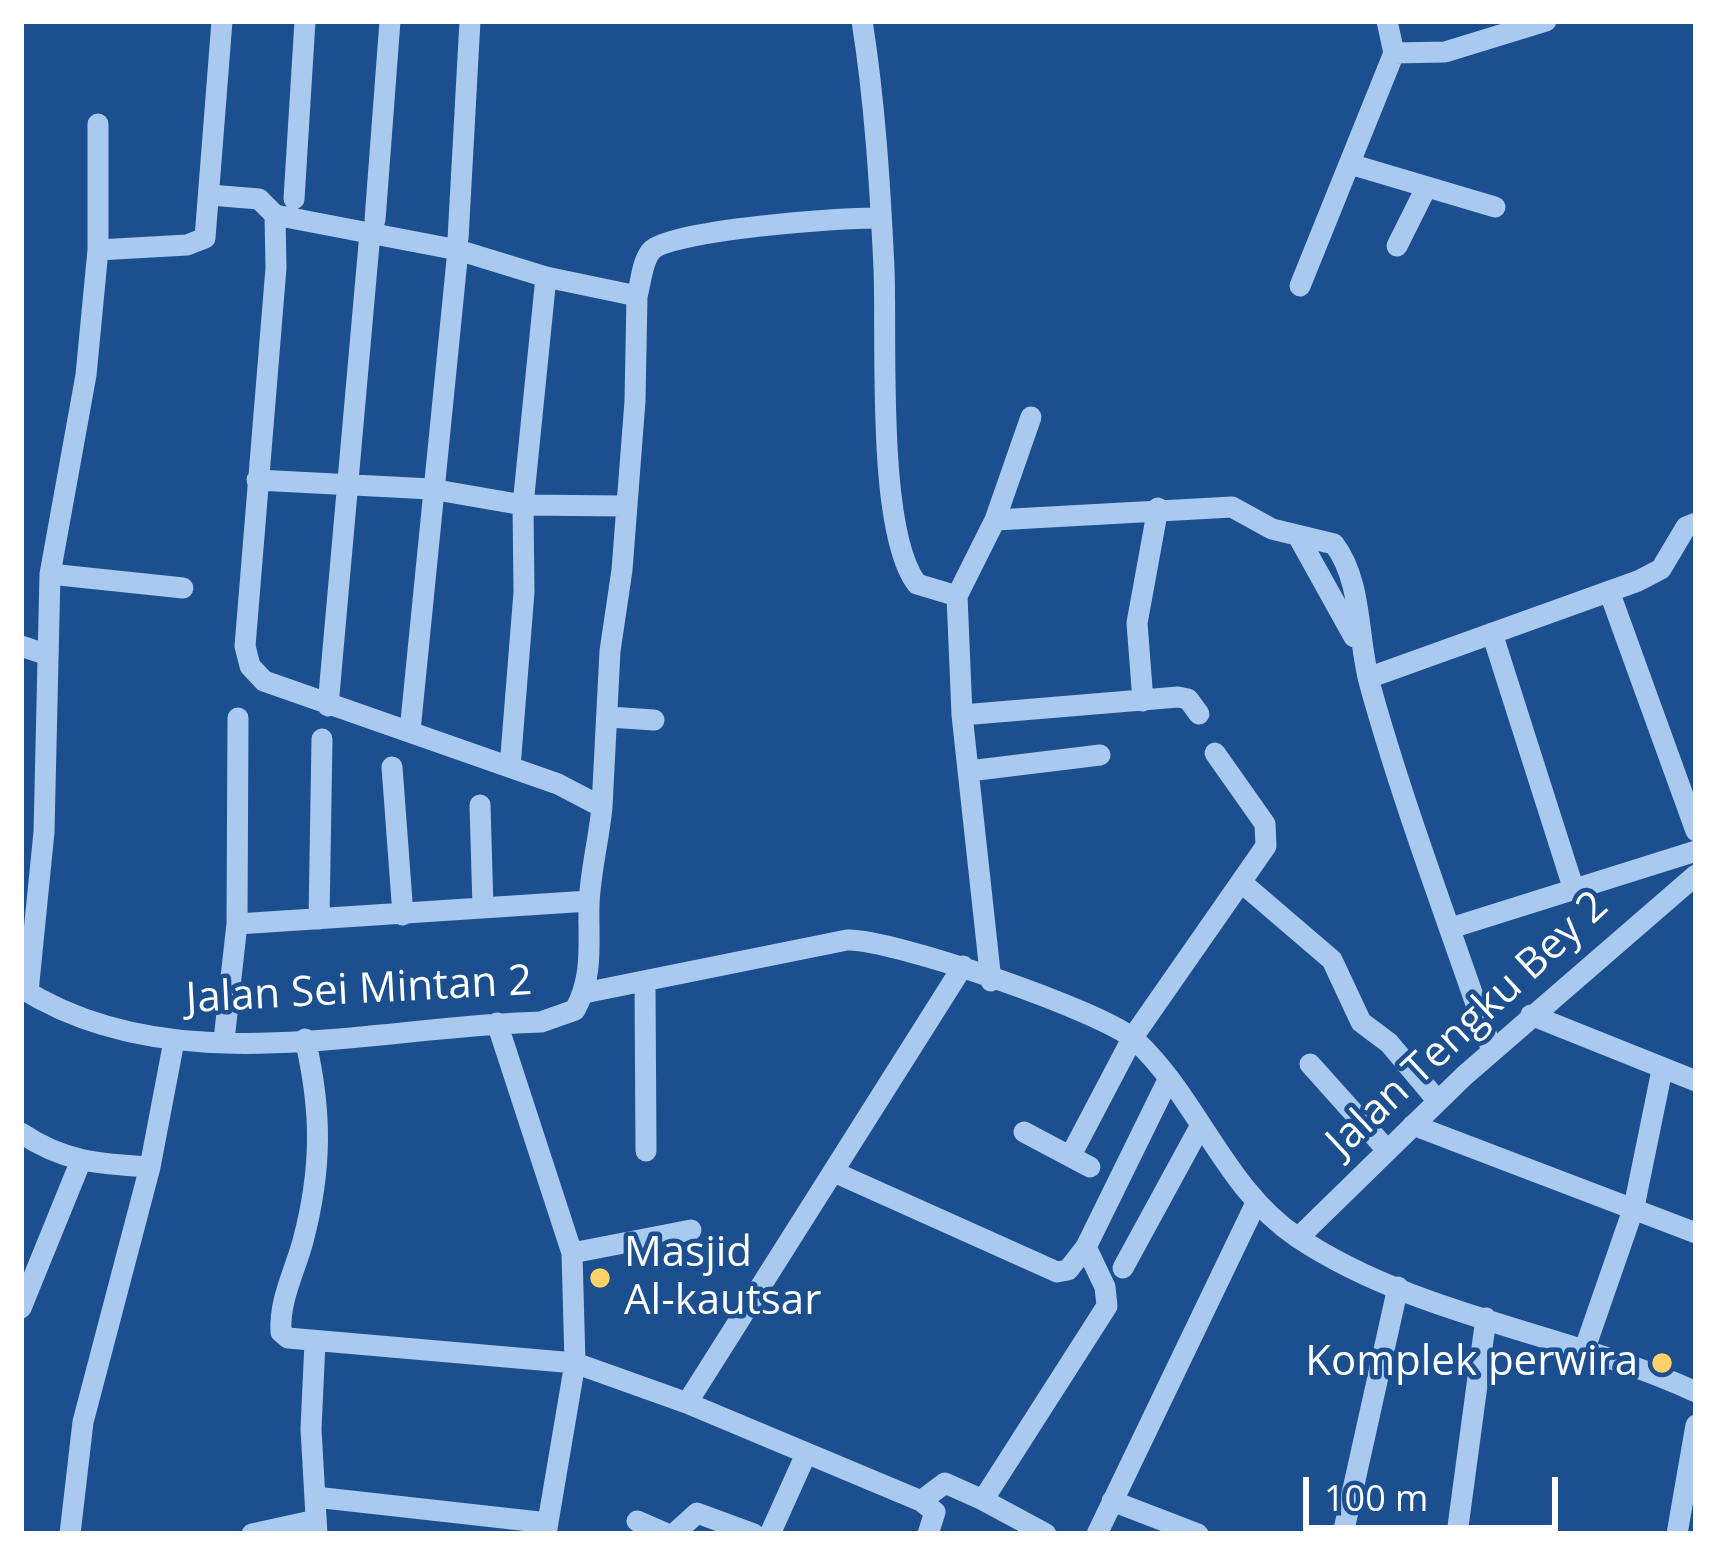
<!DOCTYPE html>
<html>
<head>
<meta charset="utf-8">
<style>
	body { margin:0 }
	#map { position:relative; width:1717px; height:1555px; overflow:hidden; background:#1b4f8f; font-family:"Open Sans",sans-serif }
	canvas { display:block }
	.frame { position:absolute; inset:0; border:24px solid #fff; pointer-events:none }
	.scale { position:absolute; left:1303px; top:1477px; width:255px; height:54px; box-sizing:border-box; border:6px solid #fff; border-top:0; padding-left:15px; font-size:36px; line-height:42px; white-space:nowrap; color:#fff; -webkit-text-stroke:9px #1b4f8f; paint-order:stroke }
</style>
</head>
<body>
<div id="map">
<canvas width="1717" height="1555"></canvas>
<div class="frame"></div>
<div class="scale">100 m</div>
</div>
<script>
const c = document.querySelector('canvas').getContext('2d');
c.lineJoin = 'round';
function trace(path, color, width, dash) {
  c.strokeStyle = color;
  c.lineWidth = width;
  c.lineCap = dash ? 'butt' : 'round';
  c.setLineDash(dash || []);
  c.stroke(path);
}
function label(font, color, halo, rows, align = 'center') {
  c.font = font + ' "Open Sans",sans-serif';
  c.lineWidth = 9;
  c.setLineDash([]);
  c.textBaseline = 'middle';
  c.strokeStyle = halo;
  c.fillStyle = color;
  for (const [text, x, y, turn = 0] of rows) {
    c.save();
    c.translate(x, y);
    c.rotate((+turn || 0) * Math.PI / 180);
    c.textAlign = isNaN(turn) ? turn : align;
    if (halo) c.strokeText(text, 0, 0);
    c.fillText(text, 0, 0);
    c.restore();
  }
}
const minor = new Path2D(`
	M862,21C875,102 880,186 884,268C887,339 876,531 917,584L957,596
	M1394,53L1445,52L1546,21
	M1350,164L1495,207
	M210,195L259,199L275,215L458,250L546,277L637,296C641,283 642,260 652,250C672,230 845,217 879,218
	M294,199L305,21
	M375,220L390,21
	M458,239L470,21
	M1397,246L1425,190
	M98,250V124
	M1300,286L1394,53L1387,21
	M257,480L431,489L523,505L624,506
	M995,520L1232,507L1272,529L1334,544C1363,582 1357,639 1370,685C1404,808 1451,929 1492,1051
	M1299,538L1354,637
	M50,574L183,588
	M1609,591L1696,831
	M1492,633L1574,890
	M21,646L48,655
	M1368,678L1638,581L1661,569L1686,527L1696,523
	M1143,701L1137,623L1158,508
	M328,706L370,233
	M962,715L1178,697L1188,699L1199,714
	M609,717L654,720
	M410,731L458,250
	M392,767L403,915
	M510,767L524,592L523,505L546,277
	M969,771L1100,755
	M480,805L483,908
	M602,807L610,651L622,570L635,401L637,296
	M1241,882L1332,960L1361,1022L1389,1043L1437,1100
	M319,919L322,739
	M237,924L589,901
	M1451,928L1696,851
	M991,981L962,715L957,596L995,520L1031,417
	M645,983L646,1151
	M21,988C174,1085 372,1026 541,1022L575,1010C594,975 588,942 589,905C590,873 599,839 602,807L558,784L264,681L250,666L245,646L276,268L275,215
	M28,992L44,832L50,574L86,375L98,250L187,245L205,238L222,21
	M584,993L847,940C890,938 1106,1012 1136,1041C1198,1099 1225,1189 1297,1237C1415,1316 1568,1333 1696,1392
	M1531,1015L1696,1081
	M497,1023L572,1253L575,1363L546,1534
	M305,1039C322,1111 322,1169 303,1241C295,1271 279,1300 281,1332L288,1338L575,1363L687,1403L921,1501L935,1512L928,1534
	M224,1040L237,924L238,718
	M1310,1064L1387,1150
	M1413,1125L1696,1233
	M1024,1132L1090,1167
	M21,1133C64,1162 99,1164 150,1167
	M1071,1155L1133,1037L1266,846L1265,824L1215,753
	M834,1172L1057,1272L1068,1270L1086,1247L1105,1287L1107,1306L983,1500L1046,1534
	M1298,1238L1464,1076L1696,875
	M1086,1247L1169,1078
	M572,1253L691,1230
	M1123,1268L1201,1125
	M21,1308L80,1163
	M315,1342L311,1429L317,1534
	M1585,1348L1634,1207L1662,1070
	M687,1403L963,966
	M315,1497L548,1523
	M921,1501L945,1483L983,1500
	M1112,1501L1198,1534
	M637,1521L667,1534
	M70,1534L83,1422L150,1167L174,1041
	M252,1534L316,1520
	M674,1534L697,1513L754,1534
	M770,1534L806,1454
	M1097,1534L1256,1203
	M1343,1534L1398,1287
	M1457,1534L1486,1318
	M1677,1534L1696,1425`);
const markers = [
	[600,1278,12,"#ffd166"],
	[1662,1363,12,"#ffd166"]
];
const streetNames = [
	["Jalan Sei Mintan 2",359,991,-3],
	["Jalan Tengku Bey 2",1468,1025,-43]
];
const poiNames = [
	["Masjid",624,1254],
	["Al-kautsar",624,1302],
	["Komplek perwira",1638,1363,"right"]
];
trace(minor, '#a9c9ee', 21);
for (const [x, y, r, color] of markers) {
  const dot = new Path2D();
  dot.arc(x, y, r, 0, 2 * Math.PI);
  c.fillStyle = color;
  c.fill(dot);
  trace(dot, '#1b4f8f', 4.5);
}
label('42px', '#fff', '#1b4f8f', streetNames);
label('42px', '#fff', '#1b4f8f', poiNames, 'left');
</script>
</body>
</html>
